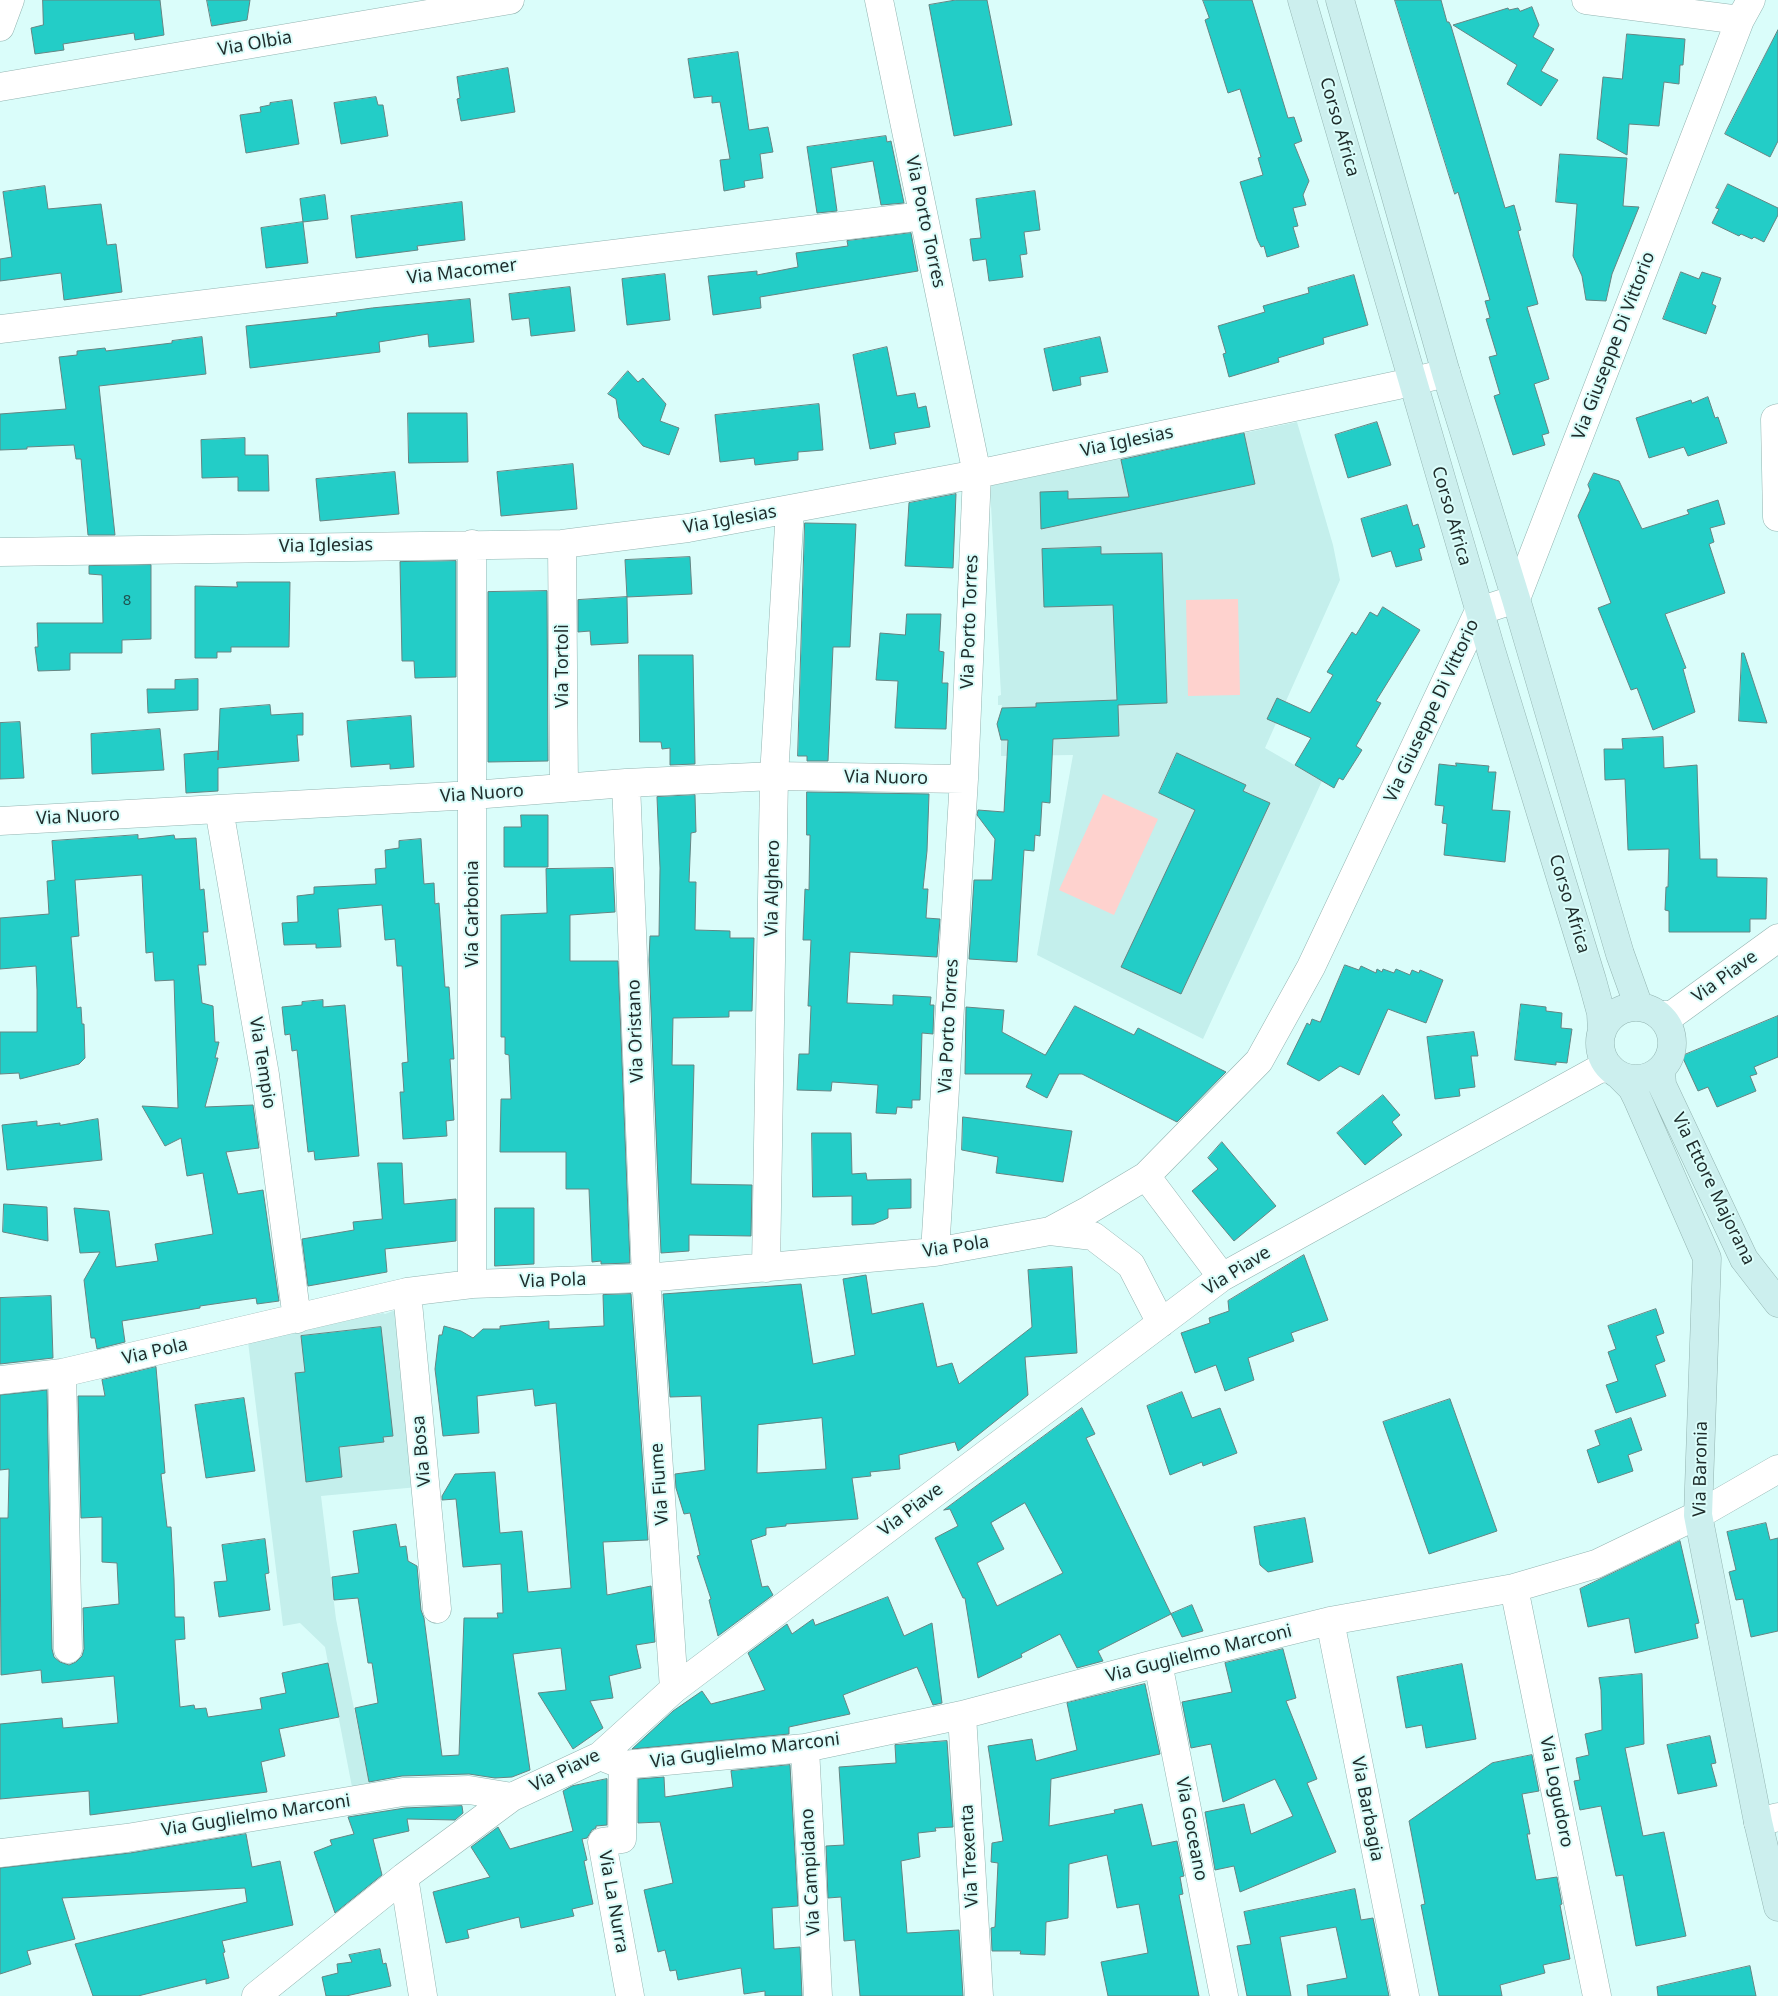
<!DOCTYPE html>
<html>
<head>
<meta charset="utf-8">
<style>
	body { margin:0 }
	canvas { display:block; background:#dafdfa }
</style>
</head>
<body>
<canvas width="1778" height="1996"></canvas>
<script>
const c = document.querySelector('canvas').getContext('2d');
c.lineJoin = 'round';
function fill(path, color) {
  c.fillStyle = color;
  c.fill(path, 'evenodd');
}
function trace(path, color, width, dash) {
  c.strokeStyle = color;
  c.lineWidth = width;
  c.lineCap = dash ? 'butt' : 'round';
  c.setLineDash(dash || []);
  c.stroke(path);
}
function label(font, color, halo, rows, align = 'center') {
  c.font = font + ' "Noto Sans",sans-serif';
  c.lineWidth = 4;
  c.setLineDash([]);
  c.textBaseline = 'middle';
  c.strokeStyle = halo;
  c.fillStyle = color;
  for (const [text, x, y, turn = 0] of rows) {
    c.save();
    c.translate(x, y);
    c.rotate((+turn || 0) * Math.PI / 180);
    c.textAlign = isNaN(turn) ? turn : align;
    if (halo) c.strokeText(text, 0, 0);
    c.fillText(text, 0, 0);
    c.restore();
  }
}
const built = new Path2D(`
	M1297,422L1333,545L1340,580L1265,748L1322,781L1203,1039L1037,955L1073,755L1001,756V740L997,724L1002,705H998V696L1001,695L990,486Z
	M398,1309L418,1487L321,1496L336,1619L369,1783L352,1787L325,1647L300,1623L283,1626L248,1342L279,1337L281,1335L383,1313L385,1314Z`);
const green = new Path2D(`
	M1238,599L1240,695L1188,696L1186,600Z
	M1103,794L1158,819L1114,915L1059,890Z`);
const building = new Path2D(`
	M43,0H160L164,35L135,40L134,33L63,44L64,50L35,54L31,28L43,25Z
	M207,0H250L247,20L212,26Z
	M956,0H987L1012,125L954,136L929,5Z
	M1203,0H1252L1288,118L1294,117L1302,141L1294,144L1309,181L1303,195L1306,205L1293,208L1298,226L1293,227L1299,247L1267,257L1264,246L1261,247L1257,239L1240,182L1263,175L1258,158L1261,157L1240,89L1228,93L1205,20L1209,18Z
	M1395,0H1441L1447,22H1449L1451,26L1505,208L1514,205L1521,230L1518,231L1538,304L1527,307L1549,379L1534,384L1549,433L1542,435L1545,445L1513,455L1494,396L1500,394L1489,357L1497,355L1486,319L1490,318L1485,301L1490,300L1458,192L1455,194Z
	M1532,7L1539,25L1533,37L1554,49L1541,71L1558,80L1541,106L1507,84L1517,65L1453,25L1508,8L1509,10L1518,8L1520,11Z
	M1778,30V141L1770,157L1725,134Z
	M1627,34L1685,39L1683,65H1680L1679,84L1664,82L1659,126L1629,124L1627,155L1597,139L1603,77L1622,79Z
	M738,52L749,130L768,127L773,152L760,154L763,178L744,181L745,187L724,191L720,160L730,159L720,102L712,103V96L694,98L688,59Z
	M508,68L515,112L461,121L457,99L460,98L457,77Z
	M376,97L378,105H383L388,136L341,144L334,103Z
	M292,100L299,144L246,153L240,115L261,112L260,107L270,105V103Z
	M886,136L887,142L891,141L904,203L881,205L873,161L831,168L837,211L817,213L807,147Z
	M1560,154L1627,158L1623,206L1639,207L1612,274L1606,301L1586,300L1582,276L1573,256L1577,204L1556,202Z
	M1728,184L1778,208V215L1764,242L1754,237L1752,239L1741,234L1739,236L1712,223L1719,209L1716,208Z
	M45,186L48,209L101,204L107,245L116,244L122,292L64,300L61,273L0,281V259L12,257L3,192Z
	M1035,191L1040,230L1024,232L1027,254L1020,255L1023,277L989,281L986,259L973,261L970,239L981,238L976,199Z
	M325,195L328,219L303,222L300,199Z
	M462,202L465,240L417,246L418,250L356,258L351,216Z
	M303,222L308,263L266,268L261,228Z
	M911,233L918,271L760,297L761,308L713,315L708,276L757,271V275L798,267L796,253L848,246L847,241Z
	M1681,272L1699,279L1702,272L1721,278L1712,304L1716,306L1706,334L1663,319Z
	M665,274L670,320L627,325L622,279Z
	M1354,275L1368,325L1323,338L1324,344L1278,358L1279,362L1229,377L1223,354L1226,353L1218,326L1265,312L1263,306L1309,293L1308,288Z
	M570,287L575,331L531,336L529,318L512,320L509,294Z
	M470,299L474,342L429,347L428,334L379,342L380,352L250,368L246,326L337,316L336,313L372,308Z
	M202,337L206,374L99,386L115,535H88L81,459H76L74,445L27,447V449L0,450V414L66,409L59,357L77,355V351L105,348L106,351L172,343V341Z
	M1100,337L1108,372L1080,377L1081,385L1053,391L1044,349Z
	M887,347L897,396L915,393L918,408L926,406L930,427L894,433L896,444L870,449L853,355Z
	M628,371L638,382L643,378L666,404L660,421L679,428L669,455L643,446L619,418L616,399L608,394Z
	M1708,397L1715,418L1718,417L1727,443L1688,456L1684,447L1649,458L1636,418L1691,400L1692,403Z
	M819,404L823,450L798,452V460L755,465L754,458L720,462L715,415Z
	M408,413H467L468,462L409,463Z
	M1377,422L1391,465L1348,478L1335,435Z
	M1244,433L1255,484L1041,529L1040,492L1068,491V499L1129,497L1121,460Z
	M245,438V455H268L269,491H238V477L202,478L201,440Z
	M573,464L577,509L501,516L497,472Z
	M395,472L399,514L320,521L316,479Z
	M1594,473L1619,481L1642,529L1689,514L1687,510L1718,500L1725,524L1710,528L1714,542L1709,544L1725,593L1665,614L1686,668L1683,669L1695,712L1653,730L1637,688L1631,690L1598,608L1611,603L1578,516L1590,490L1588,485Z
	M956,494L953,568L905,566L909,503Z
	M1407,505L1413,526L1418,524L1425,547L1419,549L1422,560L1396,567L1391,551L1372,557L1361,519Z
	M805,523L856,524L850,647H833L828,761H807V756H798Z
	M1101,547V554L1162,553L1167,703L1118,705L1119,736L1053,739L1050,803L1042,802L1040,836L1035,835L1034,851L1024,850L1017,962L969,959L974,880H992L995,839L977,815L978,810L1004,812L1008,740H1001L997,724L1002,708L1036,707V703L1117,700L1113,605L1044,607L1042,549Z
	M690,557L692,594L627,597L625,560Z
	M456,561V677L415,678L414,661H402L400,562Z
	M151,565V639L122,640V653H70V670L38,671L35,647H38L37,623H103L102,575L89,574V566Z
	M237,582H290L289,647H231V652H217V658H195V586L237,587Z
	M547,591L548,761L488,762V592Z
	M627,597L628,643L591,645L590,631L578,632V600Z
	M1383,607L1420,630L1376,701L1381,703L1356,746L1362,750L1343,780L1339,778L1334,788L1295,765L1311,738L1267,719L1277,698L1310,713L1333,675L1327,672L1352,632L1356,635L1370,612L1377,616Z
	M907,614H941L939,651L944,652L942,683H948L946,729L895,728L898,681L876,680L880,633L905,635Z
	M1742,653H1744L1767,723L1739,721Z
	M639,655H693L695,764L670,765V748L662,749L661,742H640Z
	M198,679V710L148,713L147,689H175V680Z
	M270,705L271,715L303,713V735H297L299,761L218,768V791L186,793L184,754L218,751V760L220,709Z
	M411,716L414,767L390,769V764L351,767L347,721Z
	M20,722L24,778L0,779V723Z
	M160,729L164,770L92,774L91,734Z
	M1663,737L1664,768L1697,765L1700,859H1717V877L1767,878L1766,919H1750V932H1669V911L1665,910L1666,887H1668L1669,849L1628,850L1625,779L1605,780L1604,749H1623L1622,739Z
	M1177,753L1246,785L1243,791L1270,803L1181,994L1121,967L1195,810L1159,793Z
	M1456,763L1489,766L1488,772H1496L1492,810L1510,811L1505,862L1444,855L1447,824L1442,823L1444,806L1435,805L1439,764L1456,766Z
	M807,792L929,794L927,851L923,889H928L926,918L940,919L937,957L850,952L847,1003L893,1005V995L931,997L930,1005H934L933,1034L922,1033L920,1100H912V1108L897,1107L896,1114L876,1113L878,1085L832,1082L831,1091L797,1090L799,1054H809L811,1006H808L811,940H803L805,889L809,890L810,835H807Z
	M695,795L696,832L691,833L689,882H696L695,930L730,931V938H754L752,1011H729V1017L673,1018L672,1065H694L691,1184L752,1185L751,1236L689,1235V1251L661,1253L649,960L650,936H659L660,868L657,797Z
	M521,815H548V867H504V827H521Z
	M138,835V839L174,835L175,839L196,838L200,890L204,889L208,932H203L206,965H198L202,1003L213,1006L215,1042H219L215,1058H218L205,1107L253,1105L259,1148L226,1152L238,1194L263,1190L279,1301L257,1304L256,1298L200,1306V1308L122,1321L125,1342L97,1349L95,1338H91L84,1280L100,1252L80,1253L74,1208L109,1211L116,1267L158,1261L155,1244L213,1234L203,1173L187,1176L181,1138L165,1146L142,1106L178,1108L174,980L155,981L153,952L146,953L142,875L75,880L79,936L71,937L77,1008L81,1007L82,1024H84L85,1058L79,1064L20,1079L19,1073L0,1074V1032H37V990L36,966L0,969V918L49,914L47,881L55,880L52,841Z
	M421,839L424,884L434,883L435,904L439,903L445,987H449L454,1059H450L454,1120L446,1121L447,1136L403,1139L400,1092H404L402,1063L408,1062L402,966H397L395,939L385,940L382,905L338,909L341,947L316,948V944L284,945L282,923L298,922L297,896L314,894V887L376,884L375,869L386,868L385,850L399,848V841Z
	M613,868L615,912L570,915V961H618L630,1263L601,1264V1261L592,1262L589,1189H566V1152H500L501,1099H511L509,1055L505,1054V1037H501V915L547,913L546,869Z
	M1345,965L1359,970L1361,966L1376,973L1377,969L1382,972L1383,969L1394,973L1396,969L1410,975L1412,970L1419,973L1420,970L1443,980L1426,1023L1388,1009L1359,1075L1340,1066L1319,1081L1287,1064L1307,1023L1310,1025L1312,1019L1320,1022Z
	M323,1000V1007L345,1005L359,1156L315,1160L314,1151L308,1152L297,1050L292,1051L290,1034L285,1035L282,1007L302,1005V1002Z
	M1521,1004L1546,1007V1011L1562,1013L1561,1028L1572,1029L1567,1063L1556,1062V1065L1515,1060Z
	M1075,1006L1134,1035L1138,1028L1226,1072L1177,1122L1082,1074H1059L1047,1098L1026,1087L1032,1074H965L966,1007L1004,1010L1002,1032L1045,1055Z
	M1778,1016V1057L1754,1067L1757,1074L1750,1076L1756,1091L1717,1107L1708,1087L1698,1091L1682,1056Z
	M1474,1032L1478,1056H1471L1475,1087L1459,1089L1460,1096L1435,1099L1427,1037Z
	M1383,1095L1400,1115L1392,1122L1402,1135L1365,1165L1337,1133Z
	M963,1117L1072,1131L1063,1182L996,1173L998,1157L962,1150Z
	M98,1119L102,1160L7,1170L2,1125L37,1121V1126L60,1123V1125Z
	M812,1133H851L852,1174L866,1173L867,1180L911,1179V1208L888,1209V1218L874,1224L852,1225V1196L813,1197Z
	M1222,1142L1276,1206L1234,1241L1192,1191L1218,1169L1208,1158Z
	M378,1163H402L404,1204L456,1199V1241L385,1249L387,1272L308,1286L302,1239L354,1230L353,1222L382,1219Z
	M4,1204L47,1207L48,1241L3,1232Z
	M495,1208H534V1264L495,1266Z
	M1304,1255L1328,1320L1291,1333L1294,1341L1248,1358L1254,1380L1225,1391L1216,1365L1195,1373L1181,1333L1210,1323L1209,1318L1229,1311L1228,1301Z
	M1072,1267L1077,1353L1025,1357L1028,1395L958,1451L955,1442L899,1455L900,1469L870,1472L871,1476L852,1478L858,1519L786,1524V1526L766,1528V1535L751,1540L762,1587L768,1586L773,1595L718,1636L709,1600L711,1599L697,1556L700,1555L690,1513L684,1514L676,1488L675,1474L705,1470L701,1396L670,1397L663,1294L801,1284L813,1364L855,1355L843,1279L866,1275L872,1314L923,1303L937,1367L952,1363L959,1384L1032,1327L1028,1270ZM822,1418L826,1469L757,1473L758,1425Z
	M631,1294L648,1540L603,1542L607,1595L651,1586L655,1642L636,1645L641,1668L609,1676L613,1698L590,1701L603,1728L573,1749L538,1693L566,1690L561,1648L513,1654L530,1770L512,1777L495,1778L469,1774L402,1776L369,1782L355,1708L378,1703L372,1663H368L358,1598L334,1600L332,1577L359,1573L353,1531L396,1524L400,1547L406,1546L408,1561L417,1566L421,1610L424,1618L442,1756L459,1755L464,1618H498L497,1613H503L501,1564L463,1567L456,1499L442,1500V1496L455,1474L495,1472L500,1533L522,1531L528,1592L571,1588L556,1403L535,1406L533,1389L477,1396L479,1433L443,1436L435,1369L439,1335H442L444,1326L461,1331L473,1338L483,1329H500V1326L549,1321V1329L604,1326L603,1295Z
	M51,1296L53,1358L0,1364V1298Z
	M1656,1309L1664,1333L1656,1336L1665,1361L1655,1365L1666,1396L1616,1413L1606,1385L1618,1381L1608,1352L1616,1349L1608,1326Z
	M381,1327L393,1436L383,1437L384,1442L339,1447L342,1477L306,1482L295,1373L305,1372L301,1336Z
	M156,1367L165,1473L161,1474L167,1527H171L174,1579L175,1617H184L185,1639L175,1640L180,1707L194,1705L195,1709L206,1708L208,1717L262,1709L260,1698L286,1693L282,1673L328,1663L339,1717L279,1729L285,1756L261,1762L267,1792L90,1815L89,1791L0,1799V1724L62,1718L63,1728L118,1723L114,1676L42,1683L41,1670L1,1675L0,1518H8L9,1475V1469L0,1470V1395L47,1390L52,1649L54,1657L60,1662L69,1665L76,1662L82,1656L84,1649L83,1608L119,1604L117,1563L102,1562V1517L81,1518L78,1396H105L102,1380Z
	M1182,1392L1192,1418L1220,1408L1237,1453L1203,1466L1202,1462L1170,1475L1147,1406Z
	M244,1398L255,1471L206,1478L195,1405Z
	M1450,1399L1497,1531L1429,1554L1383,1422Z
	M1082,1408L1095,1434L1086,1438L1171,1614L1098,1651L1103,1661L1077,1668L1060,1634L1021,1654L1022,1657L978,1678L965,1598H963L935,1538L958,1526L950,1509L944,1510ZM1025,1503L1063,1573L997,1606L977,1563L1004,1549L991,1523Z
	M1631,1418L1642,1450L1628,1455L1633,1471L1598,1483L1587,1450L1600,1445L1595,1431Z
	M1305,1518L1313,1562L1268,1572L1260,1565L1254,1527Z
	M1766,1523L1770,1540L1778,1538V1631L1751,1637L1743,1599L1736,1600L1729,1572L1736,1570L1727,1532Z
	M265,1539L269,1573L265,1574L270,1610L219,1617L214,1582L227,1581L222,1545Z
	M1680,1541L1699,1623L1695,1624L1698,1638L1635,1653L1629,1618L1588,1627L1580,1589Z
	M888,1597L904,1636L932,1623L942,1703L933,1705L917,1667L843,1695L850,1714L789,1727V1734L632,1749L673,1711L702,1691L711,1704L765,1690L748,1653L787,1624L792,1634L813,1619L815,1625Z
	M1192,1605L1203,1631L1182,1637L1171,1614Z
	M1283,1649L1296,1698L1286,1701L1317,1779L1307,1783L1336,1852L1240,1892L1234,1866L1215,1870L1205,1812L1244,1804L1251,1834L1293,1816L1275,1779L1223,1802L1211,1744L1191,1748L1182,1702L1232,1692L1225,1663Z
	M1462,1664L1476,1739L1426,1748L1422,1725L1406,1728L1397,1677Z
	M1642,1674L1644,1744L1625,1748L1643,1836L1664,1832L1686,1936L1636,1946L1623,1875L1616,1876L1601,1806L1580,1810L1574,1781L1580,1780L1576,1758L1589,1755L1585,1734L1602,1730L1601,1690L1599,1678Z
	M1145,1684L1160,1754L1051,1779L1049,1826L1115,1813L1114,1810L1142,1804L1152,1846L1177,1841L1184,1876L1180,1877L1183,1894L1179,1895L1199,1996H1108L1101,1962L1148,1953L1139,1904L1117,1908L1107,1855L1069,1864L1068,1918L1046,1922L1045,1955L1020,1954L1021,1951H992L991,1928L995,1927L998,1863L991,1862L992,1843L1003,1841L988,1746L1032,1739L1036,1761L1077,1750L1067,1703Z
	M1710,1736L1716,1763L1711,1764L1717,1786L1678,1794L1667,1745Z
	M947,1741L953,1827L935,1828L936,1831L918,1833L920,1857L901,1861L907,1933L959,1930L963,1996H860L855,1940L844,1941L841,1897L828,1898L826,1846L844,1845L839,1767L896,1763L895,1745Z
	M1532,1755L1539,1791L1522,1794L1530,1834H1527L1536,1880L1557,1877L1562,1904L1560,1905L1570,1959L1543,1965L1545,1973L1500,1985L1502,1996H1439L1421,1905L1425,1904L1409,1821L1492,1763Z
	M790,1765L798,1906L772,1908L774,1949L800,1947L802,1996H765V1991L744,1994L741,1968L678,1980L676,1970L670,1971L665,1950L658,1952L644,1890L673,1883L660,1822L638,1823V1779L664,1777L665,1797L733,1787L731,1771Z
	M607,1779V1825L596,1826V1828L592,1830L587,1838L582,1839L587,1860L584,1861L593,1904L572,1909L574,1916L521,1928L519,1917L467,1930L469,1938L446,1943L433,1892L490,1877L471,1847L498,1827L510,1849L573,1831L563,1791L572,1786Z
	M462,1806L463,1813L455,1820L407,1819L409,1831L373,1839L382,1875L335,1913L314,1852L332,1845L330,1840L354,1834L348,1817L405,1808Z
	M246,1834L252,1867L280,1861L293,1925L222,1941L225,1952L223,1953L229,1978L206,1984V1979L138,1996H93L75,1944L247,1902L245,1888L62,1898L75,1939L27,1951L31,1964L0,1974V1868L130,1853Z
	M1355,1889L1361,1920L1373,1918L1389,1996H1308L1307,1985L1347,1978L1336,1927L1280,1937L1291,1996H1247L1237,1946L1251,1944L1244,1912Z
	M380,1949L383,1964L386,1963L391,1986L346,1996H326L322,1977L338,1973L337,1964L352,1962L349,1955Z
	M1750,1966L1756,1996H1658L1657,1987Z`);
const street = new Path2D(`
	M879,0L977,474L964,779L935,1252
	M1586,0L1740,20
	M0,27L10,0
	M0,87L510,0
	M0,329L923,216
	M1777,517L1775,419L1778,418
	M562,544L564,788
	M0,552L562,544L688,528L977,474L1398,385L1446,373
	M626,783L646,1278L674,1689
	M219,809L265,1075L297,1319
	M0,821L473,795L626,783L774,776L964,779
	M1659,1015H1672L1778,938
	M1146,1176L1222,1277
	M1050,1231L1093,1236L1131,1265L1161,1323
	M766,1268L774,776L790,509
	M472,1284V544
	M407,1292L437,1609
	M62,1373L68,1649
	M0,1380L62,1373L407,1292L472,1284L646,1278L935,1252L1050,1231L1089,1210L1146,1176L1259,1061L1311,967L1479,611L1516,599L1740,20L1751,0
	M1514,1588L1597,1996
	M1330,1621L1405,1996
	M1158,1663L1224,1996
	M962,1715L979,1996
	M805,1748L818,1996
	M600,1756L623,1765L805,1748L962,1715L1158,1663L1330,1621L1514,1588L1596,1564L1698,1515L1778,1469
	M623,1765L622,1839L602,1842L630,1996
	M1758,1822L1778,1817
	M0,1853L127,1838L403,1792L469,1790L512,1797
	M404,1877L423,1996
	M256,1996L404,1877L512,1797L600,1756L674,1689L1222,1277L1599,1069L1610,1068`);
const secondary = new Path2D(`
	M1302,0L1491,650L1592,980L1601,1013L1602,1032
	M1340,0L1446,373L1516,599L1620,954L1639,1007
	M1600 1043a36 36 0 1 1 72 0a36 36 0 1 1-72 0Z
	M1661,1070L1662,1085L1744,1259L1778,1303
	M1619,1075L1632,1088L1637,1098L1707,1258L1698,1515L1758,1822L1778,1907`);
const numberNames = [
	["8",127,601]
];
const streetNames = [
	["Via Olbia",255,44,-10],
	["Corso Africa",1339,127,74],
	["Via Porto Torres",925,222,78],
	["Via Macomer",462,272,-7],
	["Via Giuseppe Di Vittorio",1614,346,-69],
	["Via Iglesias",1127,442,-12],
	["Corso Africa",1451,516,74],
	["Via Iglesias",730,520,-10],
	["Via Iglesias",326,546,-1],
	["Via Porto Torres",970,622,-88],
	["Via Tortolì",563,666,-90],
	["Via Giuseppe Di Vittorio",1432,711,-65],
	["Via Nuoro",886,778,1],
	["Via Nuoro",482,794,-4],
	["Via Nuoro",78,817,-3],
	["Via Alghero",773,888,-89],
	["Corso Africa",1569,904,73],
	["Via Carbonia",473,914,-90],
	["Via Piave",1725,977,-36],
	["Via Porto Torres",949,1026,-87],
	["Via Oristano",636,1031,-92],
	["Via Tempio",262,1063,81],
	["Via Ettore Majorana",1713,1189,64],
	["Via Pola",956,1247,-9],
	["Via Piave",1237,1271,-32],
	["Via Pola",553,1281,-2],
	["Via Pola",155,1352,-13],
	["Via Bosa",422,1451,-95],
	["Via Baronia",1701,1469,-89],
	["Via Fiume",660,1484,-94],
	["Via Piave",911,1510,-37],
	["Via Guglielmo Marconi",1199,1654,-14],
	["Via Guglielmo Marconi",745,1751,-7],
	["Via Piave",565,1771,-26],
	["Via Logudoro",1556,1792,79],
	["Via Barbagia",1367,1809,79],
	["Via Guglielmo Marconi",256,1816,-9],
	["Via Goceano",1191,1829,79],
	["Via Trexenta",970,1856,-93],
	["Via Campidano",811,1872,-93],
	["Via La Nurra",613,1902,80]
];
fill(built, '#c4efec');
fill(green, '#fed2ce');
fill(building, '#23cdc7');
trace(building, '#668583', 1);
trace(street, '#93b4b1', 29);
trace(secondary, '#93b4b1', 29);
trace(street, '#fff', 28);
trace(secondary, '#ccefee', 28);
label('15px', '#1f5451', null, numberNames);
label('18px', '#1e2b2a', '#dafdfa', streetNames);
</script>
</body>
</html>
